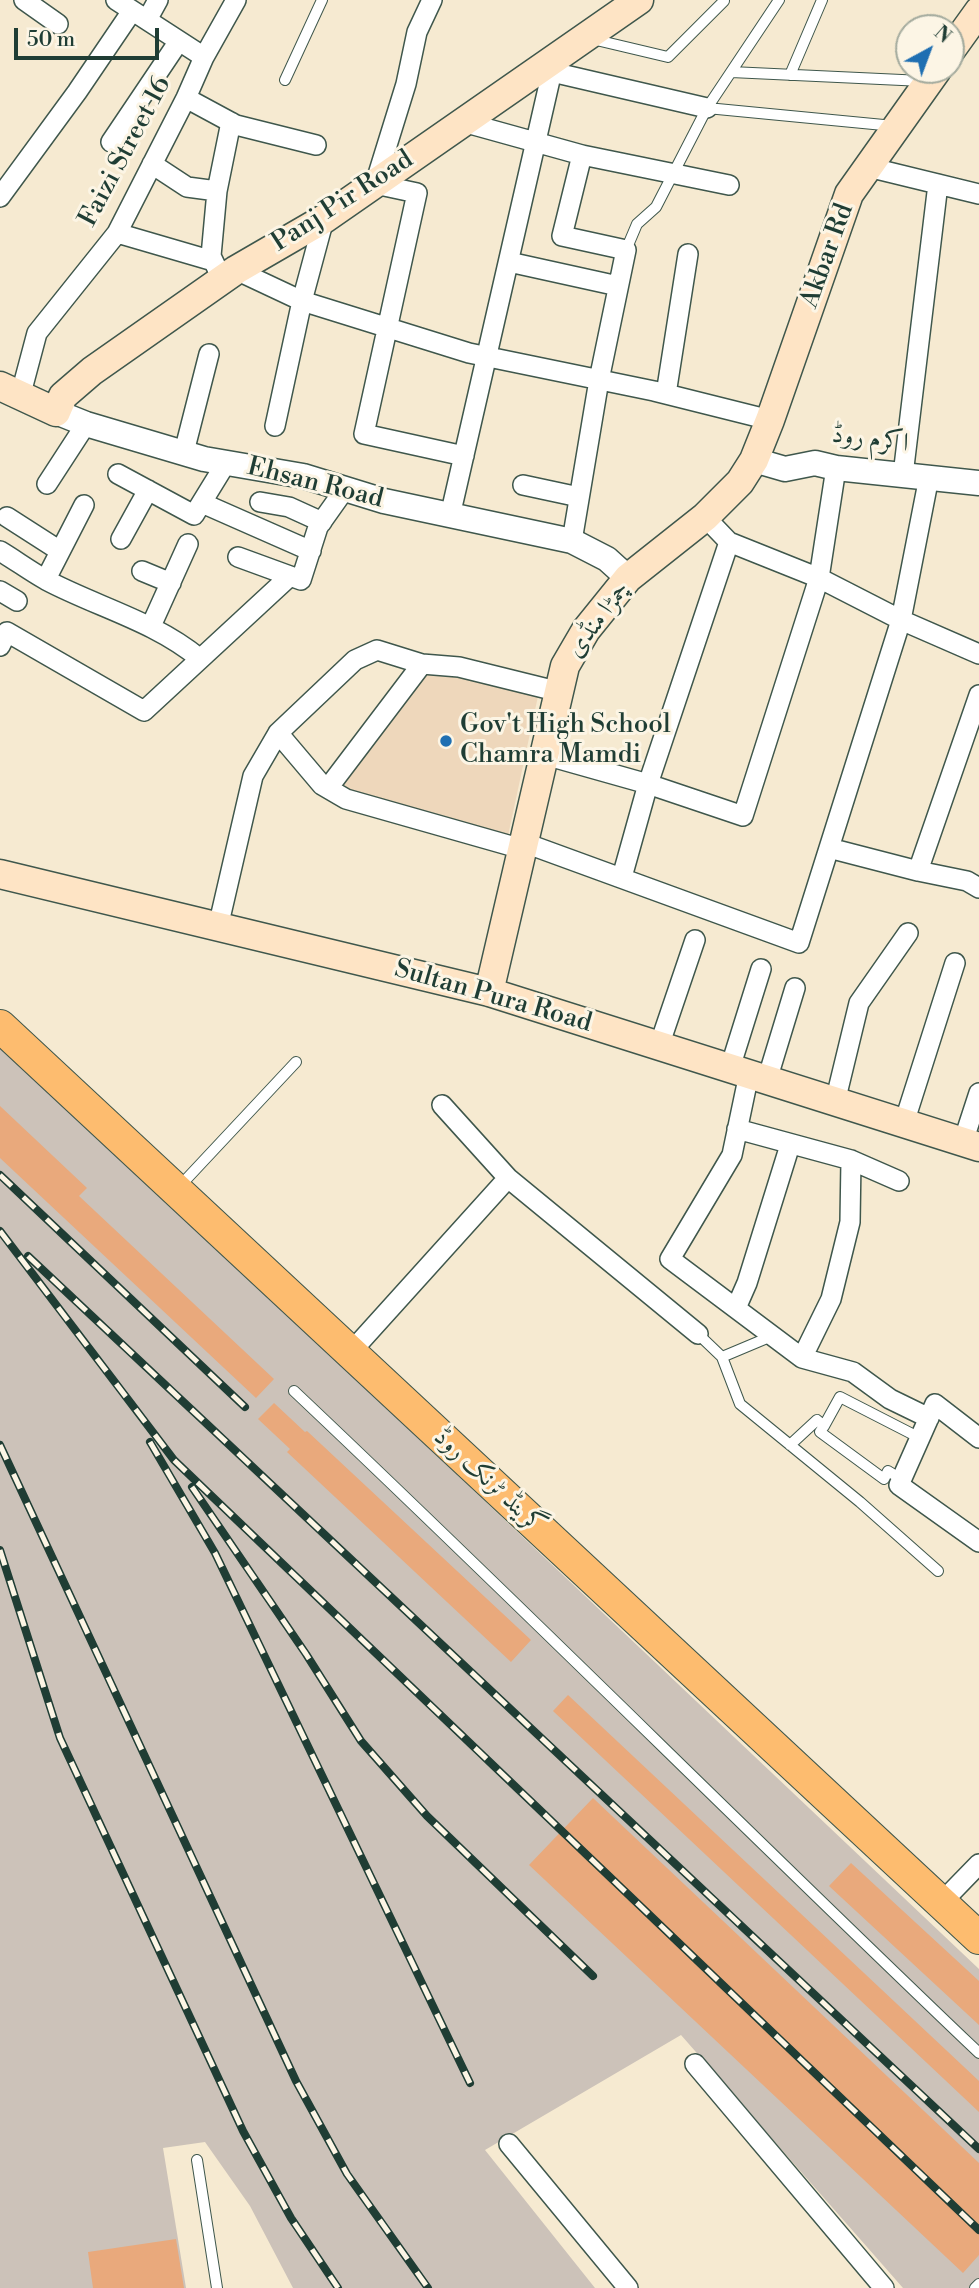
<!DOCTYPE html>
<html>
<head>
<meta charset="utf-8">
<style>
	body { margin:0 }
	#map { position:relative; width:979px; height:2288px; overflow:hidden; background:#f6ead1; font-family:"Libre Bodoni",serif }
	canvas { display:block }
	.north { position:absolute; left:895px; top:14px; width:70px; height:70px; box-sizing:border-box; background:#fcf5e5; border:2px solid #a4ab9e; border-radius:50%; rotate:41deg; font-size:19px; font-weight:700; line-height:28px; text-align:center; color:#1f3d34 }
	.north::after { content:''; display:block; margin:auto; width:24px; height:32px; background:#1f6fb2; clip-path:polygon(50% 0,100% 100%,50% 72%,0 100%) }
	.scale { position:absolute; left:14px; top:28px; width:145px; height:32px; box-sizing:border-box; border:4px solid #1f3d34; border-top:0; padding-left:9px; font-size:21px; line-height:24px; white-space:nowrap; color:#1f3d34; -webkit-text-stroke:5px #fcf5e5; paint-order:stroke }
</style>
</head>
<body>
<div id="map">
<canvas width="979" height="2288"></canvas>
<div class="north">N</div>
<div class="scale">50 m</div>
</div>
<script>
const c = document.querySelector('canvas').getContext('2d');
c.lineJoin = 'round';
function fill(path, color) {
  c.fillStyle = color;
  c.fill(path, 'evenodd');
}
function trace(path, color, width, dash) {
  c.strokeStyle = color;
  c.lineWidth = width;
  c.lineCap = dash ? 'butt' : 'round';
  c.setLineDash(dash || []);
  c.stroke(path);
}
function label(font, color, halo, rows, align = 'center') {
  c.font = font + ' "Libre Bodoni",Amiri,serif';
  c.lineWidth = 6;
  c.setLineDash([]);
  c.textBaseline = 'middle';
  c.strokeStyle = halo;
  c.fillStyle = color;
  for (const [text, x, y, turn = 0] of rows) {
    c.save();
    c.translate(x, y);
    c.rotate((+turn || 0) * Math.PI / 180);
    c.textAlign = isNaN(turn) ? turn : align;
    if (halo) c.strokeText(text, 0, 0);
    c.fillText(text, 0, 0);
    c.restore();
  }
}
const built = new Path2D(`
	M422,664L540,687L506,845L328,788Z`);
const industrial = new Path2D(`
	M0,1042L979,1969V2288H903L681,2035L485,2150L595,2288H293L250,2206L205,2142L163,2148L186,2288H0Z`);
const building = new Path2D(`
	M0,1106L87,1188L79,1196L274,1379L256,1398L0,1158Z
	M274,1403L305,1432L307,1431L531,1640L511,1662L287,1452L290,1449L258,1419Z
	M568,1695L979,2081V2112L553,1711Z
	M593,1798L979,2163V2255L963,2273L529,1865Z
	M851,1863L979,1981V2025L829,1886Z
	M176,2239L184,2288H93L88,2252Z`);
const service = new Path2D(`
	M592,39L668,57L724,1
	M731,72L923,81
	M790,75L822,0
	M285,80L322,0
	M707,108L894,126
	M626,250L637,224L656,207L707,108L779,0
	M179,1187L296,1062
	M698,1334L722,1357L772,1336
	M722,1357L740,1404L860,1502L938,1571
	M294,1391C525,1609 749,1834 979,2053
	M824,1426L820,1432L884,1479L888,1471L901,1479
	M790,1445L817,1420L824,1426L840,1397L920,1438
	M197,2160L217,2288
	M975,2288L979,2284`);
const minor = new Path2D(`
	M24,0L58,24
	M116,0L204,57
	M432,0L417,32L406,84L375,184L417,193L364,434L464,456
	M147,20L158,0
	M552,72L707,108
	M186,98L236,125L316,145
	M463,122L582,155L562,236L626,250L599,380L572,541
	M111,142L179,41
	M582,155L729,185
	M152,164L187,187L217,191L211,256L222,279
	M868,167L979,194
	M217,191L231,122
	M0,197L77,92L132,11
	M117,233L213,261
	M509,262L618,286
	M236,270L302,301L469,353L654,391L770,420
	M666,394L688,254
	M20,397L37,333L117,233L186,98L204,57L236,0
	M275,426L302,301L324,219
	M184,452L209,354
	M118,474L194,515L226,463
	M903,475L938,184
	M47,484L86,424
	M523,485L579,497
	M260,502L289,507L322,522
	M202,503L311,551
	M450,516L555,58
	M7,517L60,551
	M705,517L729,542L819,578L901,620L979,654
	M121,539L148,490
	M0,551C15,560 30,571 46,580C97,607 154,621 199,658
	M238,557L301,580L318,527L345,489
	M142,571L171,583
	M46,579L84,505
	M0,591L17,601
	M151,626L188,544
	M0,646L7,632L144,711L290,576
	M278,733L322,785L346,799L522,849
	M545,755L648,784L743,816L819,578L836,468
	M328,788L422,664
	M525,843L799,943L901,620L929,477
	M829,848L918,871L967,881L979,888
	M918,871L979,695
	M622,877L648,784L729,542
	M218,927L253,776L278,733L355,660L377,650L422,664L459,667L560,692
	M659,1046L695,940
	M730,1068L761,969
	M749,1074L732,1155L670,1259L802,1358L853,1372L890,1399L929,1418
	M767,1080L795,988
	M835,1102L859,1003L908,933
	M442,1105L508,1178L698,1334
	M904,1123L955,963
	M737,1129L851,1160L899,1181
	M963,1142L979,1093
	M736,1308L747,1283L790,1145
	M350,1353L508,1178
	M802,1358L831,1299L850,1222L851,1160
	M979,1438L935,1404L899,1485L979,1542
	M941,1903L979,1864
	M695,2064L884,2288
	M509,2144L628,2288`);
const tertiary = new Path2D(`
	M56,412L86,424L204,459L303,476L384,501L572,541L607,559L628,578
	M754,460L785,469L815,463L836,468L979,483`);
const secondary = new Path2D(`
	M951,50L979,11
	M0,386L56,412L63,396L92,371L236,270L324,219L639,0
	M0,874L489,992L979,1147
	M489,992L565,666L586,630L628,578L705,517L740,482L754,460L770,420L849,194L937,70`);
const primary = new Path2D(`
	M0,1026L979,1938`);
const rail = new Path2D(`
	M0,1175L245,1407
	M0,1231L174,1460L979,2230
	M28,1256L979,2149
	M150,1442L215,1553L470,2083
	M0,1445L296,2081L347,2174L428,2288
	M192,1487L306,1654L361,1741L427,1816L593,1976
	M0,1550L60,1738L243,2131L291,2218L338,2288`);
const markers = [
	[446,741,7,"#1f6fb2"]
];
const streetNames = [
	["Faizi Street 16",126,152,-62],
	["Panj Pir Road",343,202,-33],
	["Akbar Rd",828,256,-70],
	["اکرم روڈ",870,440,7],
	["Ehsan Road",315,484,14],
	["چمڑا منڈی",599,620,-53],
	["Sultan Pura Road",493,997,16],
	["گرینڈ ٹرنک روڈ",489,1482,43]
];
const poiNames = [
	["Gov't High School",460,726],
	["Chamra Mamdi",460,756]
];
fill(built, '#eed7bb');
fill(industrial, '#ccc2b9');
fill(building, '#e9a97c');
trace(service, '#3f574c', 12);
trace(minor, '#3f574c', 22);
trace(tertiary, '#3f574c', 27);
trace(secondary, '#3f574c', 31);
trace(primary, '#3f574c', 34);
trace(service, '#fff', 10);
trace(minor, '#fff', 19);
trace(tertiary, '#fff', 24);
trace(secondary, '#fee4c5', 28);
trace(primary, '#fdbc6f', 32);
trace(rail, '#1f3d34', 8);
trace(rail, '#fcf5e5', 5, [16]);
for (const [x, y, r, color] of markers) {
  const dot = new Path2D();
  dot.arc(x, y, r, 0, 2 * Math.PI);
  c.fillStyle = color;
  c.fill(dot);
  trace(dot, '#fcf5e5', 2.5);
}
label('26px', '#1f3d34', '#fcf5e5', streetNames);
label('26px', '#1f3d34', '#fcf5e5', poiNames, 'left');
</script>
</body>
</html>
